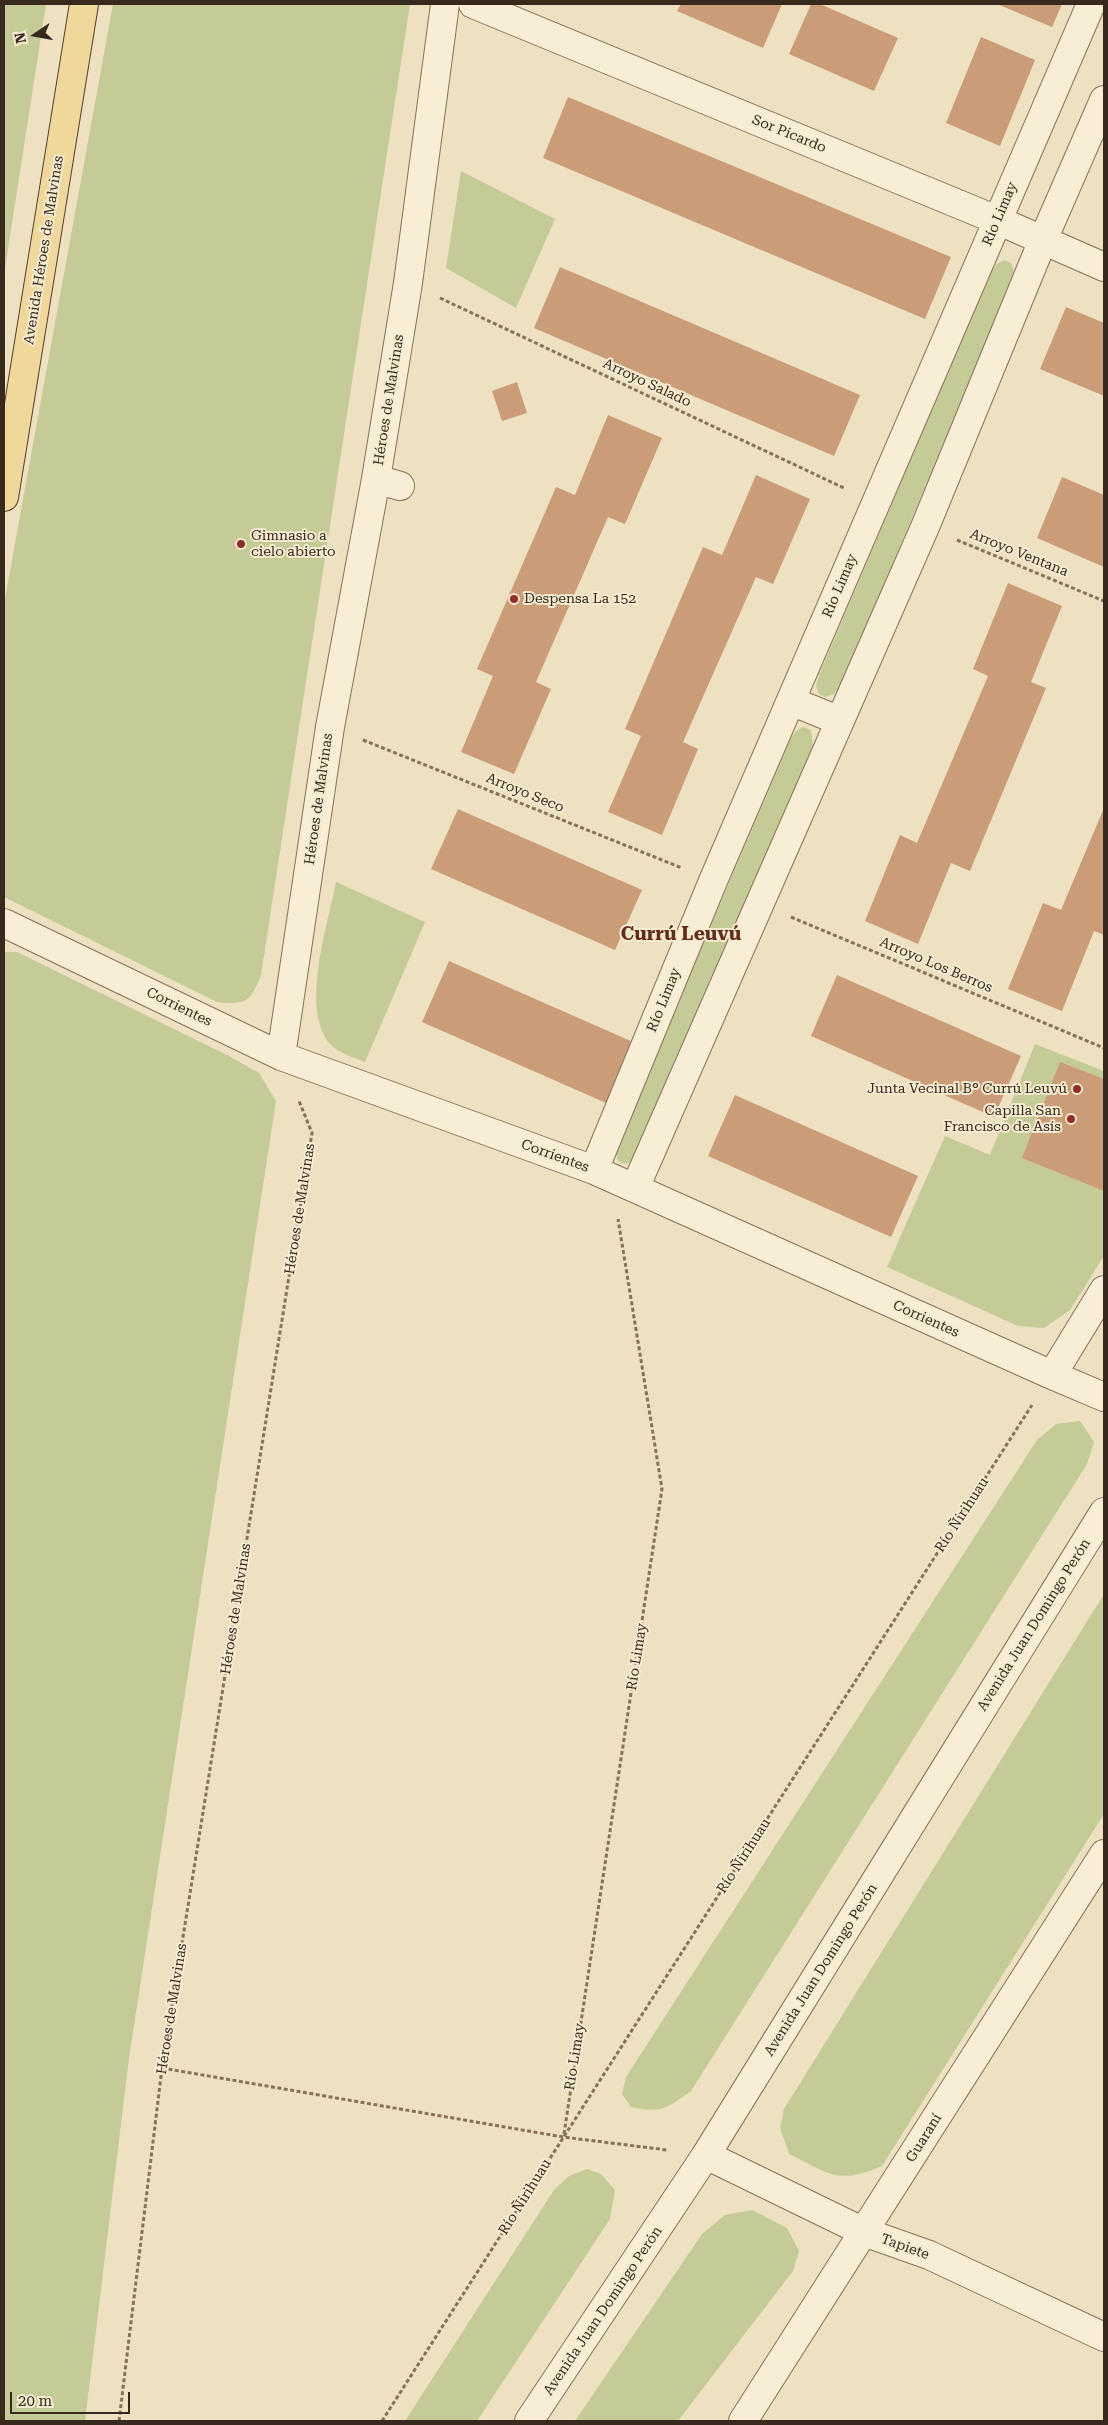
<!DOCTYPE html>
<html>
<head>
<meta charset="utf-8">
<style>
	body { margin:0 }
	#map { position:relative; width:1108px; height:2425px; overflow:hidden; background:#ede1c2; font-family:"Roboto Serif",serif }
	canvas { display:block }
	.frame { position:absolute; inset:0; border:5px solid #372a1d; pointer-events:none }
	.north { position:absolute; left:10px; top:10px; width:50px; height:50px; -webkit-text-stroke:4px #f5ebd1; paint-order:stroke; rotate:258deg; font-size:14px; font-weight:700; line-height:20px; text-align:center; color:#372a1d }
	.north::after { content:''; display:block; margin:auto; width:18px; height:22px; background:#372a1d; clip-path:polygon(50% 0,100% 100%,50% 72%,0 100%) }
	.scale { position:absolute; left:10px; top:2392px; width:120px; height:22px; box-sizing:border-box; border:2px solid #372a1d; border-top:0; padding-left:6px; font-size:15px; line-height:18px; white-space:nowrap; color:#372a1d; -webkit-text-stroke:4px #f5ebd1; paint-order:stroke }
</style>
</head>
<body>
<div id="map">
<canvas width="1108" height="2425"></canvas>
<div class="frame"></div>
<div class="north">N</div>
<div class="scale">20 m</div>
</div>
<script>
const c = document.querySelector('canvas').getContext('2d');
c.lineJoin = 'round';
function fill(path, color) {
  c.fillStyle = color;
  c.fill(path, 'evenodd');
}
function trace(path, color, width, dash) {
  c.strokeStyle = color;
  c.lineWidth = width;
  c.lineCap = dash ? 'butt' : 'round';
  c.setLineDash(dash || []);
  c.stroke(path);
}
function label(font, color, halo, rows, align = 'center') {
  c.font = font + ' "Roboto Serif",serif';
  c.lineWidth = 4;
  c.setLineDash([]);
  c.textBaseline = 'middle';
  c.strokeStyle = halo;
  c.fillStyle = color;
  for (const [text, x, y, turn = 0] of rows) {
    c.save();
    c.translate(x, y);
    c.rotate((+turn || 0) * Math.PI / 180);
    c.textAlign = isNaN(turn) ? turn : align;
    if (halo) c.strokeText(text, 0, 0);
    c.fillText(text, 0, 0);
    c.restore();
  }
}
const green = new Path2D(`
	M4,4H46L4,275Z
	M113,4H410L261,975C250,1003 246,1005 217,1002L4,897V604Z
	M461,171L555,219L516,308L446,268Z
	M1004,260L1011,263L1014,270L1013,279L841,686L834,694L825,697L819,694L816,686L819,675L991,271L997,264Z
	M803,727L811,730L813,746L640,1153L633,1161L625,1164L618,1161L616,1153L618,1142L791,738L796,731Z
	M336,882L425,922L365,1062C355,1058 338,1053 331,1045C299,1011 328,924 336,882Z
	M4,952H17L229,1056L259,1073L276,1101L129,2058L85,2421H4Z
	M1035,1044L1104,1071V1256L1070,1310L1044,1328L1018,1326L887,1267L945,1136L990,1155Z
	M1080,1421L1094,1442L1087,1464L691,2091C667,2108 661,2114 631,2107L622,2094L626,2077L1037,1440L1056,1424Z
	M1104,1594V1814L882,2166C837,2185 830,2174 789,2154L780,2128L784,2109Z
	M587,2169L601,2174L615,2190L610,2219L477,2421H405L554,2190L569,2176Z
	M752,2210L787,2228L799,2251L793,2271L678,2421H575L702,2234L725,2215Z`);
const building = new Path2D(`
	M681,4H782L763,48L677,11Z
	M811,4H820L898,38L874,91L789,54Z
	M997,4H1062L1052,27Z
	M981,37L1035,60L1000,146L946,123Z
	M568,97L951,257L925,319L543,158Z
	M560,267L860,395L834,456L534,328Z
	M1066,307L1104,323V396L1040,369Z
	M517,382L527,413L502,421L492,391Z
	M608,415L662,438L625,524L608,517L536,682L551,689L514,774L461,752L493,676L477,669L556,487L575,495Z
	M756,475L810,499L773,584L756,577L683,742L698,749L662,835L608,812L641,736L625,729L703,547L722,555Z
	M1062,477L1104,495V567L1037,538Z
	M1008,583L1062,606L1031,682L1046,688L970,871L951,863L918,944L865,921L900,835L917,843L988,676L973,669Z
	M1104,808V935L1094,931L1062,1011L1008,989L1043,903L1061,910Z
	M458,809L642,890L615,950L431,869Z
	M449,961L633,1042L606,1103L422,1022Z
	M837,975L1021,1056L994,1117L811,1036Z
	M1060,1062L1104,1079V1191L1022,1158Z
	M735,1095L918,1176L891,1237L708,1156Z`);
const path = new Path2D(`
	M440,298L844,488
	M957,540L1104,601
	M363,740L682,868
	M791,917L1104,1048
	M162,2068L563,2137L667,2150
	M564,2134L662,1489L618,1219
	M119,2421L162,2068L312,1133L299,1101
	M382,2421L1032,1405`);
const minor = new Path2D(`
	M473,4L997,220L1104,267
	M376,479L400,486
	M791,701L840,721
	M4,923L281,1056L594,1170L1052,1375L1104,1397
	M281,1056L330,727L376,479L408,283L445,4
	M594,1170L713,881L1091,4
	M635,1188L925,527L1043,240L1104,100
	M1052,1375L1104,1290
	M706,2155L864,2232L929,2255L1104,2337
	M529,2421L706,2155L1104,1512
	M743,2421L1104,1854`);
const major = new Path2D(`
	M4,497L84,4`);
const markers = [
	[241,544,5,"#952c2a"],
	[514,599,5,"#952c2a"],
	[1077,1089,5,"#952c2a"],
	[1071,1119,5,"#952c2a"]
];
const streetNames = [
	["Sor Picardo",789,134,22],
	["Río Limay",1000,214,-67],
	["Avenida Héroes de Malvinas",44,250,-81],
	["Arroyo Salado",647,383,25],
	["Héroes de Malvinas",389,400,-81],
	["Arroyo Ventana",1019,553,22],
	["Río Limay",840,586,-67],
	["Arroyo Seco",525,793,22],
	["Héroes de Malvinas",319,799,-82],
	["Arroyo Los Berros",936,965,23],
	["Río Limay",664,1000,-68],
	["Corrientes",179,1007,26],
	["Corrientes",555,1156,20],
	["Héroes de Malvinas",300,1209,-81],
	["Corrientes",926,1319,24],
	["Río Ñirihuau",962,1515,-57],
	["Héroes de Malvinas",236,1609,-81],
	["Avenida Juan Domingo Perón",1034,1625,-58],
	["Río Limay",637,1657,-81],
	["Río Ñirihuau",744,1856,-57],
	["Avenida Juan Domingo Perón",821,1970,-58],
	["Héroes de Malvinas",172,2009,-81],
	["Río Limay",575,2057,-81],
	["Guaraní",924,2138,-58],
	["Río Ñirihuau",525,2197,-58],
	["Tapiete",905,2247,20],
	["Avenida Juan Domingo Perón",603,2311,-56]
];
const poiNames = [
	["Gimnasio a",251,536],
	["cielo abierto",251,552],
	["Despensa La 152",524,599],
	["Junta Vecinal B° Currú Leuvú",1067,1089,"right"],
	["Capilla San",1061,1111,"right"],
	["Francisco de Asís",1061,1127,"right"]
];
const districtNames = [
	["Currú Leuvú",681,934]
];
fill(green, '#c4cb96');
fill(building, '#cb9c78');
trace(minor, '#877259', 30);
trace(major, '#54402e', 30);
trace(path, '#877259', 3, [4, 2.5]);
trace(minor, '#f8eed5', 28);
trace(major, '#f0d79a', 28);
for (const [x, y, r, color] of markers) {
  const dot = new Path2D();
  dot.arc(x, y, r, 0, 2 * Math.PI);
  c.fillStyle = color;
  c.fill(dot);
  trace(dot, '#f5ebd1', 2);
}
label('14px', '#372a1d', '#f5ebd1', streetNames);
label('14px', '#372a1d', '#f5ebd1', poiNames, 'left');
label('bold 19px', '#632d1d', '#f5ebd1', districtNames);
</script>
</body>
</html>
